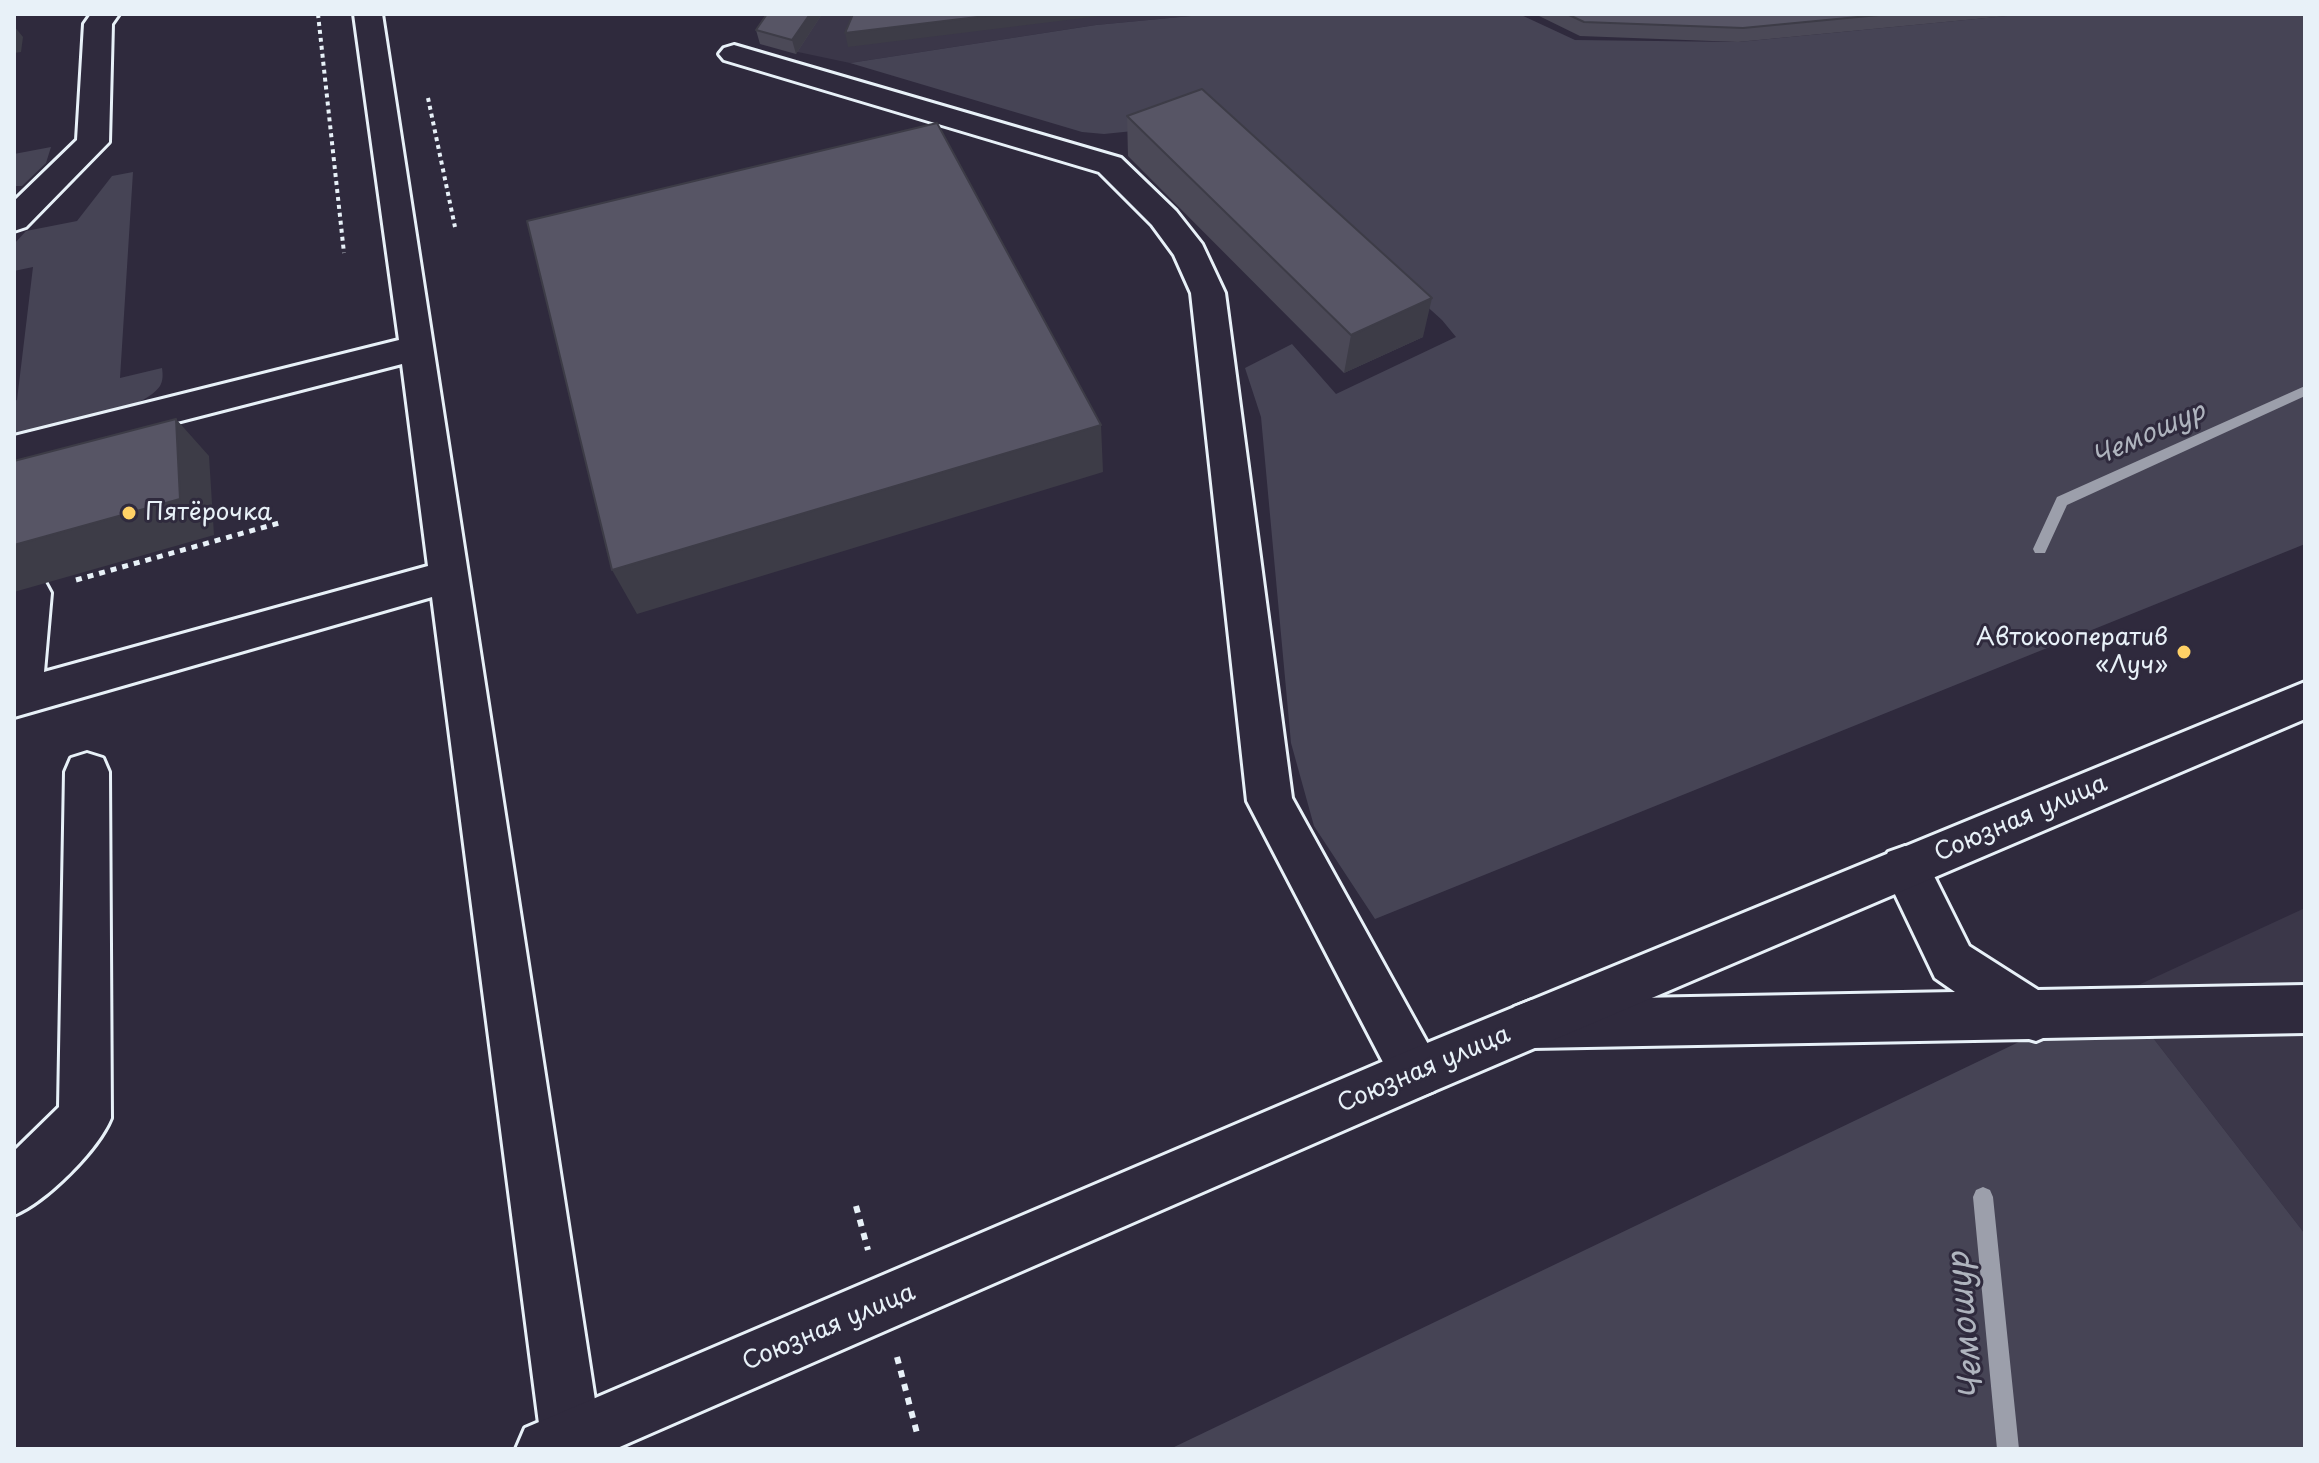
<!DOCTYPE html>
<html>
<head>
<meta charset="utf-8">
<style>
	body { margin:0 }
	#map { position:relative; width:2319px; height:1463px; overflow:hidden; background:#2f2a3d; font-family:"Playpen Sans",sans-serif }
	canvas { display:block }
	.frame { position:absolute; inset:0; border:16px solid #e8f1f8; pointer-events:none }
</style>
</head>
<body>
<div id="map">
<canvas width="2319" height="1463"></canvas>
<div class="frame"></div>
</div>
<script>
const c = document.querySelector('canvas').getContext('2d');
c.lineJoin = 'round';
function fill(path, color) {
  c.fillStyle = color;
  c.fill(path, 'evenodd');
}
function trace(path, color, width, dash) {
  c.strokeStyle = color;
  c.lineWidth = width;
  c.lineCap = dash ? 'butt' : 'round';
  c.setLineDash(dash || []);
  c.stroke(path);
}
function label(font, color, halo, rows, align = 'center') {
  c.font = font + ' "Playpen Sans",sans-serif';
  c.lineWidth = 6;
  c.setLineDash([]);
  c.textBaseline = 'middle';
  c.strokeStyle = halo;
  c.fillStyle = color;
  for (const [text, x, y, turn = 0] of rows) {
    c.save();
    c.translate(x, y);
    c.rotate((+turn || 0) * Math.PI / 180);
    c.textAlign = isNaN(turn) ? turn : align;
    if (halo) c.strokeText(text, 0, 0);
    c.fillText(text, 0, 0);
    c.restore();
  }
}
const built = new Path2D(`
	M781,14H1212L1096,25L850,63L760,44Z
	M2305,908V1234L2119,994Z`);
const green = new Path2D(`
	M1212,14H1519L1575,40L1738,42L2027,14H2305V544L1375,919L1314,826L1291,743L1261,417L1245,368L1292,344L1336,394L1456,337L1442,320L1257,153L1143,130L1104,134L1082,132L850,63L1096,25Z
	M51,147L46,163L22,186H14V154Z
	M133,172L120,378L162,368C163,375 163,381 160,386C141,414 48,426 14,434V401L17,400L33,267L14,271V244L26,231L77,221L112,176Z
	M2119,994L2305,1234V1449H1170Z`);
const stream = new Path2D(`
	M2305,386V396L2067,505L2045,553H2035L2033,549L2057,497Z
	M1983,1187L1990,1190L1993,1197L2019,1449H1997L1973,1197L1976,1190Z`);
const pathFar2 = new Path2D(`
	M318,14L344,253
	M428,98L455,227`);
const pathFar1 = new Path2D(`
	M76,580L279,523`);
const path = new Path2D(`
	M856,1206L868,1250
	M897,1357L918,1437`);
const minor = new Path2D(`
	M91,14H119L112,24L109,142L26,227L14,231V201L77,140L84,24Z
	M354,14H382L601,1439L596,1449H546L541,1439L432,597L14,717L15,582L30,577L45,582L51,593L44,672L428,566L402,364L14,464V436L399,340Z
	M734,45L1121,158L1176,211L1202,244L1225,293L1292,798L1434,1055L1442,1073L1434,1091L1416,1098L1398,1091L1247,801L1191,293L1174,255L1152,225L1099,172L724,60L719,54L724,48Z
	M87,753L103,758L109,772L111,1118C98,1150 46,1202 14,1215V1151L59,1107L65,772L71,758Z
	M1905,846L1922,852L1969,946L2038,990L2305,985V1033L2043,1038L2036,1041L2029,1039L1532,1048L1514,1041L1507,1024L1514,1007L1532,1000L1955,992L1935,978L1882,867L1888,852Z`);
const major = new Path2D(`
	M2305,682V719L1434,1091L615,1449H516L525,1428L1398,1055Z`);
const wall = new Path2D(`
	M822,14L796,54L760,44L756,30Z
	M1535,14H2028L1738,42L1580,36Z
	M1127,116L1423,337L1344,373L1128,156Z`);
const shadedWall = new Path2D(`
	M810,14H822L796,54L792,40Z
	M1002,14H1116L848,47L845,33Z
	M14,26L23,37L21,52L14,53Z
	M1432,298L1423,337L1344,373L1351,335Z
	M176,419L209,456L214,535L14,592V545Z
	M1101,425L1103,472L637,614L612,570Z`);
const building = new Path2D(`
	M767,14H810L792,40L756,30Z
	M853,14H1002L845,33Z
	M1567,14H1889L1743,28L1584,22Z
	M1202,89L1432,298L1351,335L1127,116Z
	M937,123L1101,425L612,570L527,221Z
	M176,419L180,499L14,545V461Z`);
const markers = [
	[129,513,8,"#ffd166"],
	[2184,652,8,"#ffd166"]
];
const poiNames = [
	["Пятёрочка",145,513],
	["Автокооператив",2168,638,"right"],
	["«Луч»",2168,666,"right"]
];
const streetNames = [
	["Союзная улица",2021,819,-23],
	["Союзная улица",1424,1070,-23],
	["Союзная улица",829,1328,-23]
];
const waterNames = [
	["Чемошур",2149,435,-24]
];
const nearWaternames = [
	["Чемошур",1967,1326,-96]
];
fill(built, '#3b3749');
fill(green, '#464455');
fill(stream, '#9c9fab');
trace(minor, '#e8f1f8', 6);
trace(major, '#e8f1f8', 6);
trace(pathFar2, '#e8f1f8', 4, [4, 4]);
trace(pathFar1, '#e8f1f8', 5, [6, 6]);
trace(path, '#e8f1f8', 6, [7, 7]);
fill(minor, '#2f2a3d');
fill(major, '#2f2a3d');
fill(wall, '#4b4957');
fill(shadedWall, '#3d3c47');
fill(building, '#575565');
trace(building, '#3d3c47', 2);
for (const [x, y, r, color] of markers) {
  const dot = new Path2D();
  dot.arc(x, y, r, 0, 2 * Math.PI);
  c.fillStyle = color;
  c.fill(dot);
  trace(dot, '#2f2a3d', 3);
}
label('24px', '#e8f1f8', '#2f2a3d', poiNames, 'left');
label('24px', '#e8f1f8', '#2f2a3d', streetNames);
label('italic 26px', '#afb4be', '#2f2a3d', waterNames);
label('italic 32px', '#afb4be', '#2f2a3d', nearWaternames);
</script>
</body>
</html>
